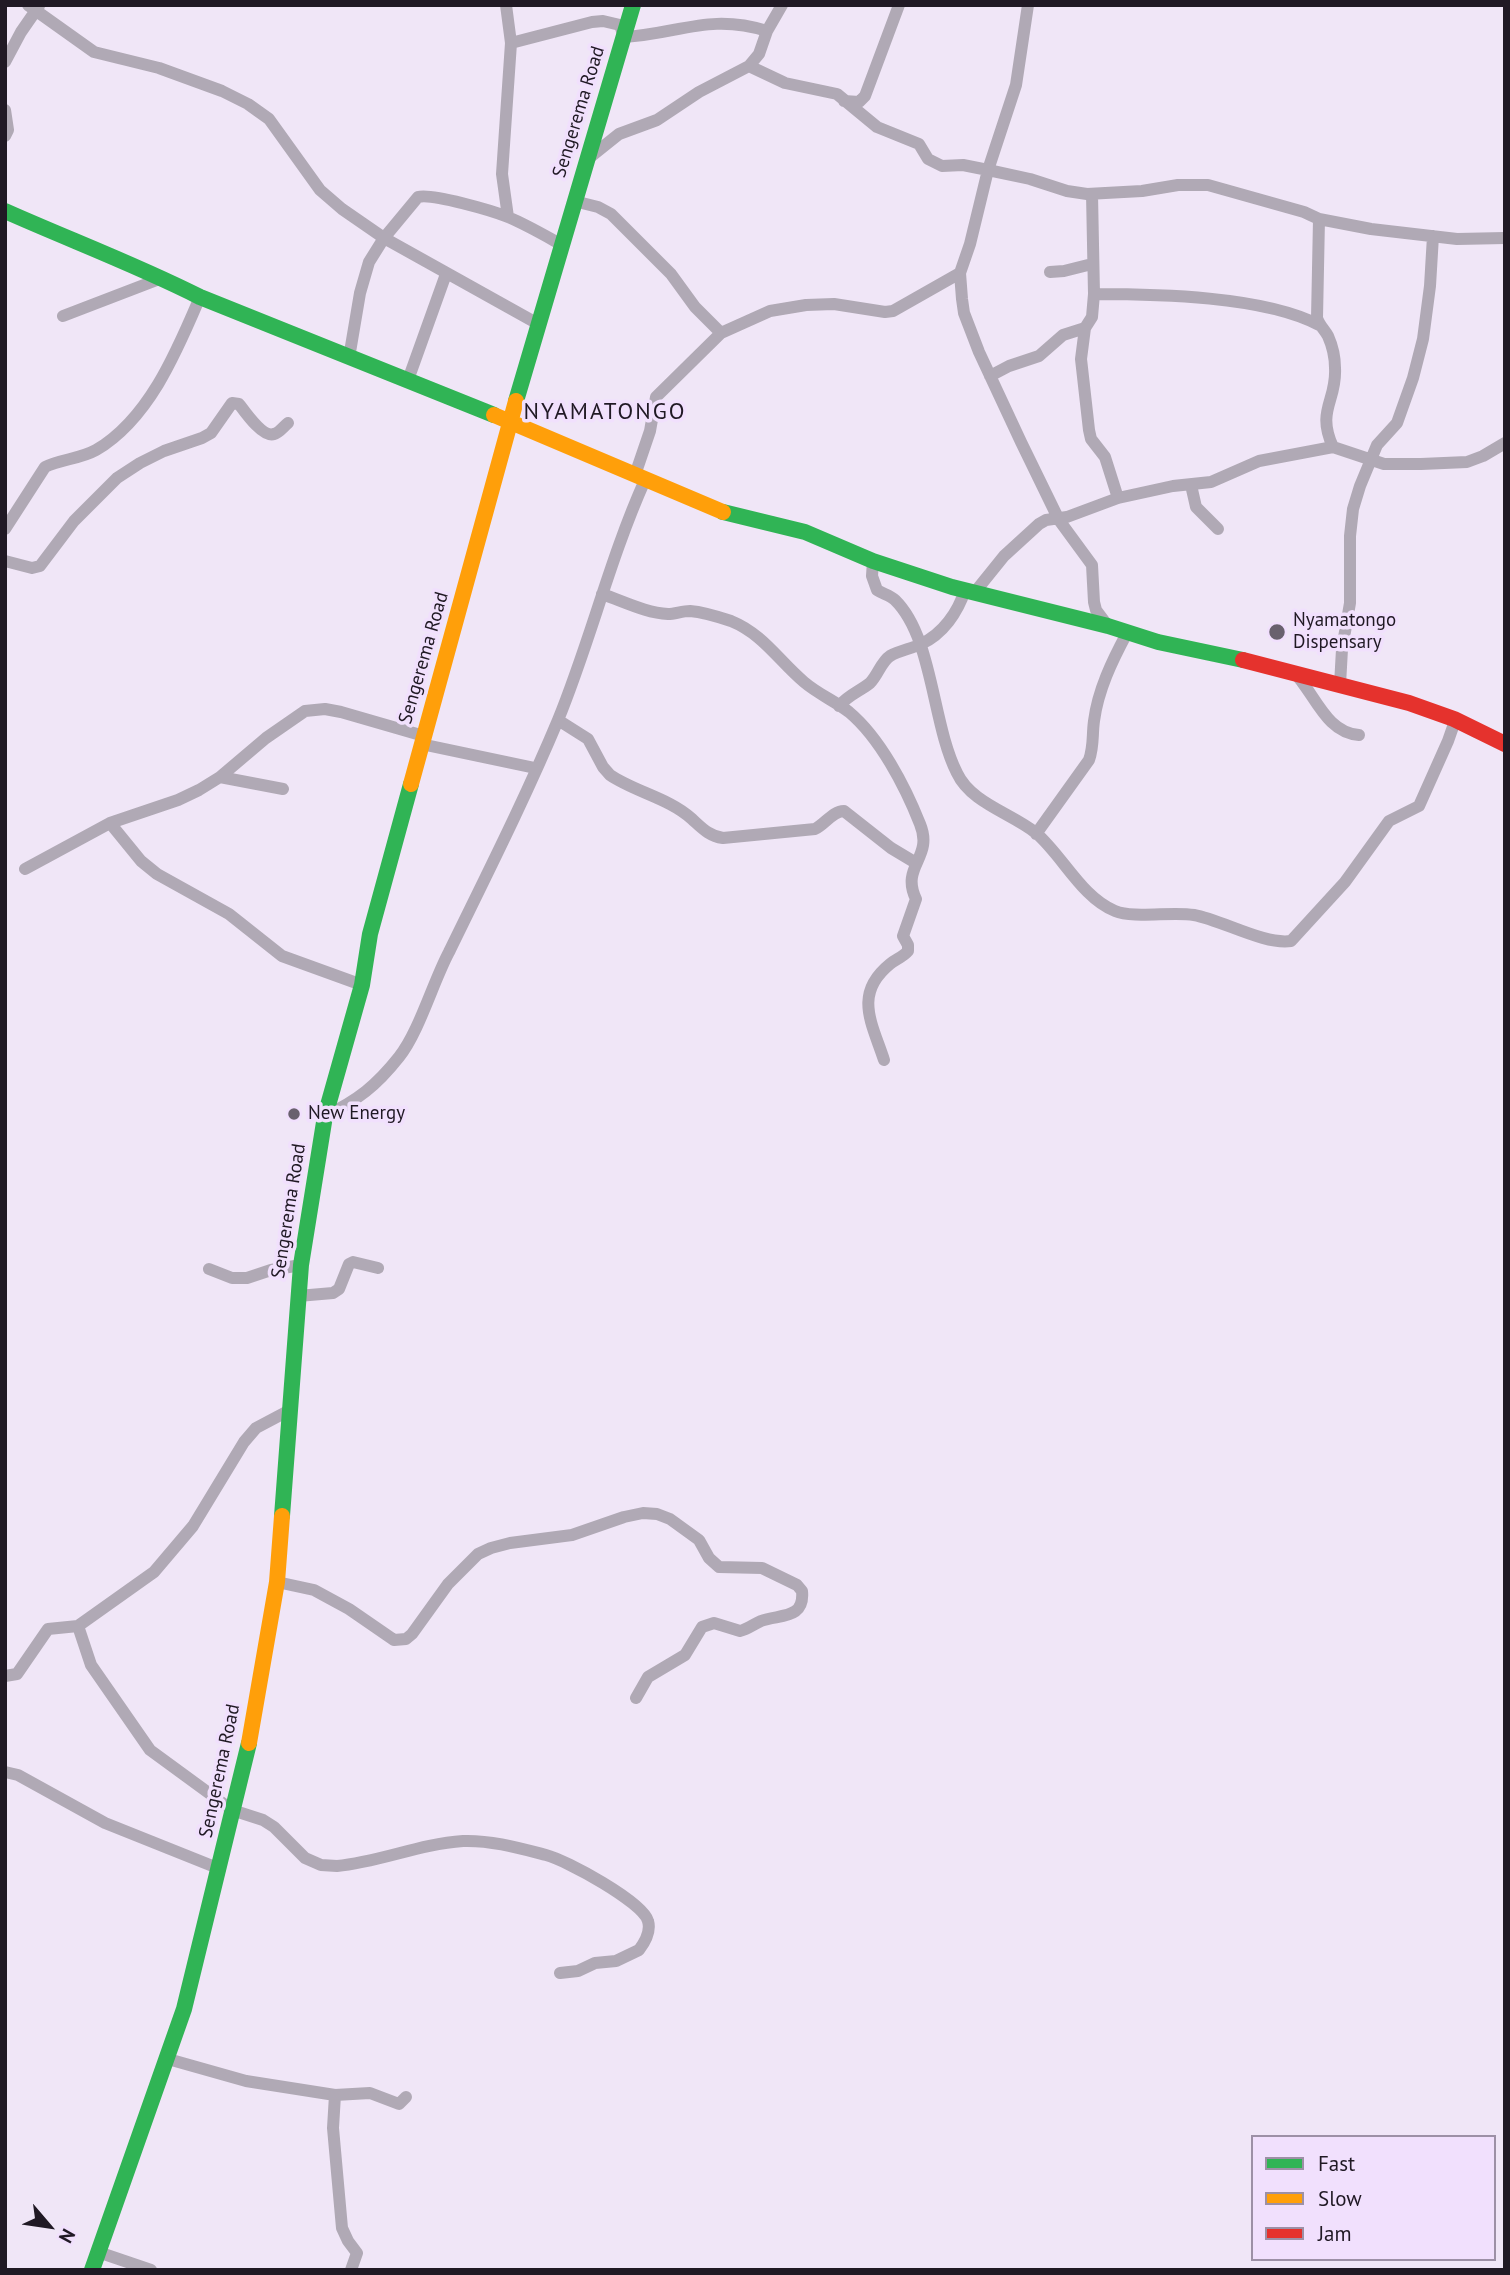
<!DOCTYPE html>
<html>
<head>
<meta charset="utf-8">
<style>
	body { margin:0 }
	#map { position:relative; width:1510px; height:2275px; overflow:hidden; background:#f0e6f7; font-family:"PT Sans",sans-serif }
	canvas { display:block }
	.frame { position:absolute; inset:0; border:7px solid #201924; pointer-events:none }
	.legend { position:absolute; left:1251px; top:2135px; width:245px; height:126px; box-sizing:border-box; background:#f1e0fd; border:2px solid #9d90a6; margin:0; padding:9px 12px; list-style:none; font-size:21px; color:#201924 }
	.legend li { display:flex; align-items:center; gap:14px; height:35px }
	.legend b { width:35px; border:2px solid #9d90a6 }
	.north { position:absolute; left:14px; top:2191px; width:70px; height:70px; -webkit-text-stroke:5px #f1e0fd; paint-order:stroke; rotate:119deg; font-size:19px; font-weight:700; line-height:28px; text-align:center; color:#201924 }
	.north::after { content:''; display:block; margin:auto; width:24px; height:32px; background:#201924; clip-path:polygon(50% 0,100% 100%,50% 72%,0 100%) }
</style>
</head>
<body>
<div id="map">
<canvas width="1510" height="2275"></canvas>
<div class="frame"></div>
<ul class="legend">
<li><b style="height:9px;background:#30b455"></b>Fast</li>
<li><b style="height:9px;background:#ff9f0a"></b>Slow</li>
<li><b style="height:9px;background:#e5322d"></b>Jam</li>
</ul>
<div class="north">N</div>
</div>
<script>
const c = document.querySelector('canvas').getContext('2d');
c.lineJoin = 'round';
function trace(path, color, width, dash) {
  c.strokeStyle = color;
  c.lineWidth = width;
  c.lineCap = dash ? 'butt' : 'round';
  c.setLineDash(dash || []);
  c.stroke(path);
}
function label(font, color, halo, rows, align = 'center') {
  c.font = font + ' "PT Sans",sans-serif';
  c.lineWidth = 7;
  c.setLineDash([]);
  c.textBaseline = 'middle';
  c.strokeStyle = halo;
  c.fillStyle = color;
  for (const [text, x, y, turn = 0] of rows) {
    c.save();
    c.translate(x, y);
    c.rotate((+turn || 0) * Math.PI / 180);
    c.textAlign = isNaN(turn) ? turn : align;
    if (halo) c.strokeText(text, 0, 0);
    c.fillText(text, 0, 0);
    c.restore();
  }
}
const street = new Path2D(`
	M28,5L94,52L159,68L222,91L248,104L269,119L320,190L342,209L384,238L540,325
	M506,5L511,43L502,174L508,217
	M1028,5L1016,85L988,170L970,244L960,273L962,299L964,313L979,352L1021,442L1059,520L1092,565L1094,602L1096,610L1108,626
	M511,43L592,22L603,21L620,25L624,37C679,34 709,13 767,31
	M5,62L21,32L39,6
	M749,66L785,83L837,94L877,127L919,144L928,159L942,166L963,165L988,170L1030,179L1067,191L1087,194L1142,191L1178,185H1208L1304,212L1319,219L1371,229L1457,239L1505,238
	M844,101L859,102L865,96L899,5
	M5,110L8,130L5,136
	M589,158L619,134L657,120L699,92L749,66L759,54L767,31L782,5
	M1092,194L1094,294L1092,317L1085,328L1081,359L1089,430L1091,439L1105,457L1118,498
	M574,201L598,207L611,214L671,274L695,307L721,333
	M1319,219L1317,318C1319,325 1324,329 1328,336C1332,345 1335,358 1335,368C1337,401 1316,410 1333,447
	M1050,272L1064,271L1092,264
	M1094,294C1157,294 1264,296 1319,325
	M63,316L162,278
	M349,358L360,293L369,262L384,238L418,197C432,193 493,211 508,217C527,225 544,235 562,245
	M990,376L1009,366L1039,356L1063,335L1085,328
	M408,380L446,274
	M635,475L650,431L656,397L721,333L770,311L806,305L834,304L885,312L893,311L960,273
	M1191,485L1196,507L1218,529
	M5,529L45,467C61,459 80,459 96,450C149,419 177,351 200,297
	M5,561L32,568L40,566L74,521L117,478L140,463L164,451L202,438L211,433L232,403L239,404C245,412 263,438 274,434C279,433 284,426 288,423
	M873,561L872,576L877,590C883,594 890,595 895,600C933,637 932,724 957,773C971,803 1011,813 1036,833C1062,855 1082,898 1115,911C1134,919 1172,911 1194,915C1222,920 1264,945 1291,941L1345,882L1389,821L1419,806L1448,741L1455,721L1454,719
	M975,592L1004,556L1039,524L1046,520L1067,517L1118,498L1173,486L1211,482L1259,461L1333,447L1384,464H1421L1467,462L1483,456L1505,443
	M602,594C623,601 646,613 668,614C675,614 682,611 690,611C702,612 719,617 731,621C763,634 779,661 804,682C818,694 835,701 849,712C880,738 905,786 920,824C934,858 900,866 916,899L903,936L908,945V951C903,957 896,959 890,964C853,994 872,1023 884,1060
	M1294,672C1315,694 1326,733 1359,735
	M1340,685L1342,649L1350,603V536L1353,509L1360,486L1377,445L1397,423L1413,378L1423,339L1430,286L1433,236
	M839,706C848,695 860,691 870,683C878,675 881,662 890,656C900,650 911,649 921,644C943,634 958,612 965,590
	M558,720L588,739L603,767L610,775C635,792 669,798 692,819C702,828 709,836 723,838L815,829C825,824 833,811 844,811L891,848L916,863
	M421,744L535,768
	M220,777L283,789
	M110,823L141,861L157,874L229,914L282,956L362,985
	M1036,834L1089,760C1094,746 1092,735 1094,721C1098,690 1112,661 1127,633
	M25,869L110,823L178,800L199,790L220,777L266,738L305,711L325,709L341,712L424,736
	M325,1116C358,1100 376,1086 399,1057C419,1032 433,982 449,952C486,876 525,799 558,720C590,642 610,558 645,480
	M209,1269L232,1278H247L271,1270L301,1265
	M298,1296L333,1293L339,1289L349,1264L353,1262L378,1268
	M277,1582L314,1590L349,1609L394,1640L406,1639L412,1634L448,1584L478,1554L491,1548L510,1543L572,1535L624,1517L643,1513L657,1514L670,1519L699,1540L709,1558L719,1567L762,1568L797,1585L802,1591C805,1620 779,1614 761,1621C754,1624 748,1629 740,1631L714,1623L702,1627L685,1655L648,1677L636,1698
	M78,1626L91,1665L150,1750L232,1810L263,1820L274,1827L305,1858L321,1865L337,1866C380,1862 419,1844 463,1841C491,1840 519,1848 546,1855C566,1860 643,1902 648,1921C651,1931 645,1942 639,1950L616,1961L595,1963L578,1971L560,1973
	M5,1676L17,1674L48,1629L78,1626L154,1572L193,1526L244,1442L256,1428L290,1410
	M5,1772L18,1775L105,1823L220,1869
	M168,2059L246,2081L335,2095L370,2093L399,2104L406,2097
	M335,2095L333,2128L342,2228L348,2241L357,2253L351,2270
	M98,2252L151,2270`);
const fast = new Path2D(`
	M5,211C70,240 137,265 200,297L494,415
	M516,401L633,5
	M723,512L805,532L873,561L952,587L1108,626L1158,642L1243,660
	M282,1516L301,1265L325,1116L362,985L370,934L411,784
	M92,2270L184,2009L249,1743`);
const slow = new Path2D(`
	M494,415L723,512
	M411,784L516,401
	M249,1743L277,1582L282,1516`);
const jam = new Path2D(`
	M1243,660L1409,703L1454,719L1505,744`);
const markers = [
	[1277,632,9,"#69616e"],
	[294,1114,7,"#69616e"]
];
const streetNames = [
	["Sengerema Road",579,112,-73],
	["Sengerema Road",424,658,-74],
	["Sengerema Road",289,1211,-81],
	["Sengerema Road",220,1771,-78]
];
const poiNames = [
	["Nyamatongo",1293,621],
	["Dispensary",1293,643],
	["New Energy",308,1114]
];
const quarterNames = [
	["NYAMATONGO",605,412]
];
trace(street, '#b0a9b5', 12);
trace(fast, '#30b455', 16);
trace(slow, '#ff9f0a', 16);
trace(jam, '#e5322d', 16);
for (const [x, y, r, color] of markers) {
  const dot = new Path2D();
  dot.arc(x, y, r, 0, 2 * Math.PI);
  c.fillStyle = color;
  c.fill(dot);
  trace(dot, '#f1e0fd', 2.5);
}
label('19px', '#201924', '#f1e0fd', streetNames);
label('19px', '#201924', '#f1e0fd', poiNames, 'left');
c.letterSpacing = '2px';
label('23px', '#201924', '#f1e0fd', quarterNames);
c.letterSpacing = '0px';
</script>
</body>
</html>
